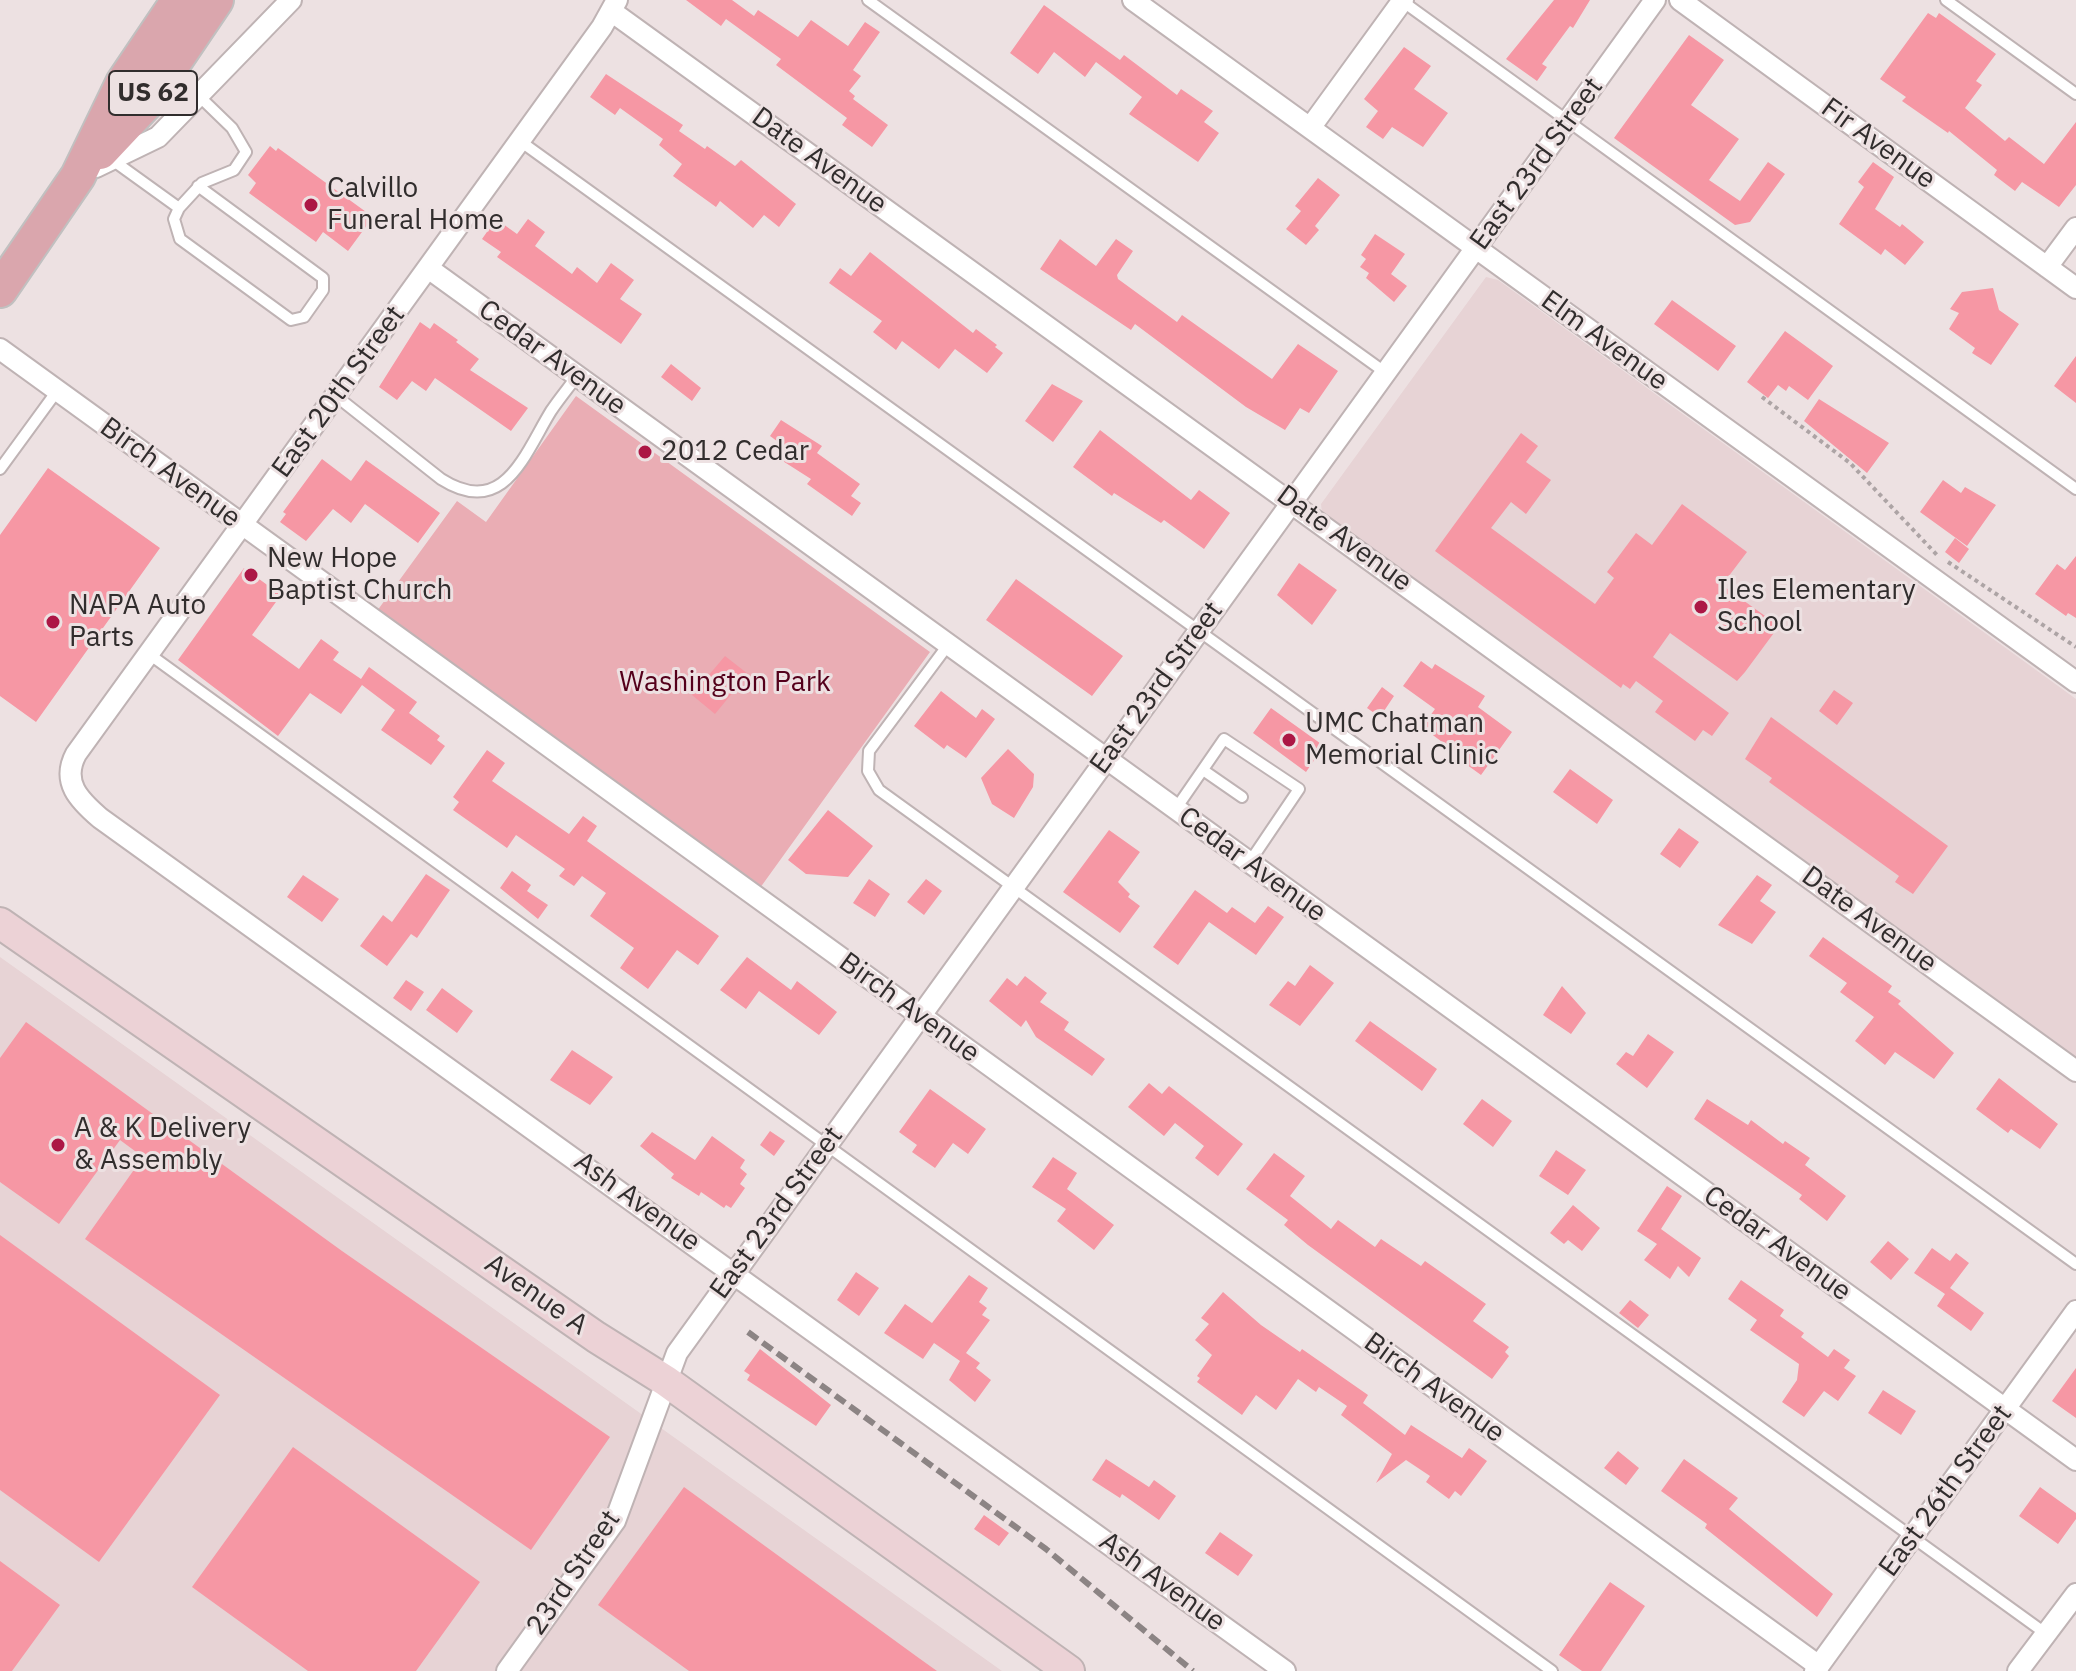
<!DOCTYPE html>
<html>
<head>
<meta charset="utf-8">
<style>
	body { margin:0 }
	canvas { display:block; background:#ede1e2 }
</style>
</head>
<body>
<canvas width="2076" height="1671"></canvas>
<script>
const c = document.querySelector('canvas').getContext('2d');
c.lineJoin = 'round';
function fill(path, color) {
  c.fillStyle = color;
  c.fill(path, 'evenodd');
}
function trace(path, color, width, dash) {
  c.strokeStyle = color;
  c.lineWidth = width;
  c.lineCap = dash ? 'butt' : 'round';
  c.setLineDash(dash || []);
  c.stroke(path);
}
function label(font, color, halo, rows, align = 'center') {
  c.font = font + ' "IBM Plex Sans",sans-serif';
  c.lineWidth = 6;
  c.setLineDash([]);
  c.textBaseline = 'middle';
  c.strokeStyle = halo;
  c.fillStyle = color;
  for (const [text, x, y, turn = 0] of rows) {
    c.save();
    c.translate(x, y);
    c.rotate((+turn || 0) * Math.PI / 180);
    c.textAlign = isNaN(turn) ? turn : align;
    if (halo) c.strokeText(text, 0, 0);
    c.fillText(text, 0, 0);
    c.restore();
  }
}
const built = new Path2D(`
	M1486,277L1498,280L2076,699V1058L1322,513L1321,504Z
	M0,957L1002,1671H0Z`);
const green = new Path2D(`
	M576,396L930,652L760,888L377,611L457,501L486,522Z`);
const building = new Path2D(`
	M686,0H732L754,16L758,10L798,37L811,20L848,46L865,22L880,32L853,70L861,76L849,91L855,96L853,99L888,125L872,147L842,125L847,118L776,65L781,59L726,19L721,26Z
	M1554,0H1590L1573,28L1570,26L1542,64L1547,67L1537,81L1506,59Z
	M1044,5L1120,60L1124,55L1177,95L1181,89L1213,111L1204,122L1219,133L1198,162L1129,114L1142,97L1096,62L1085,77L1054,52L1038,74L1010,53Z
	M1928,13L1936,18L1939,13L1996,54L1976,81L1982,85L1965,108L2005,141L2009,137L2044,164L2076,122V185L2059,207L2022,182L2015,191L1994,175L1997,170L1949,131L1948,133L1902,101L1906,97L1880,79Z
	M1689,35L1724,60L1691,105L1739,139L1709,180L1740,201L1768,162L1785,174L1750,222L1735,225L1614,138Z
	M1404,47L1431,66L1414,89L1448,113L1423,147L1392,127L1383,139L1366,127L1378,111L1364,99Z
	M606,74L683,125L679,131L705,149L707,146L735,166L741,160L796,204L779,227L764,215L753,228L720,201L716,207L673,176L682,164L659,145L663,139L620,108L615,115L590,97Z
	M270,146L276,151L278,148L373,217L348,251L323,232L316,242L249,193L256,183L248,175Z
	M1873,162L1894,177L1875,209L1900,227L1902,224L1924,242L1905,265L1885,249L1881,255L1839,224L1864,187L1858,182Z
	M1318,178L1340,195L1315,226L1319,230L1306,245L1286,229L1301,211L1295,206Z
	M496,219L517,234L528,219L545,232L535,246L572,274L577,267L597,283L611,263L634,280L620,299L642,314L621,344L497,257L501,252L482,239Z
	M1375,234L1405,254L1391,274L1407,286L1394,302L1366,278L1369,273L1360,267L1366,259L1361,255Z
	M1060,239L1096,266L1116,239L1133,251L1117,275L1118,279L1177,322L1182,315L1272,379L1298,344L1338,371L1309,413L1300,408L1285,430L1246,407L1135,324L1131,330L1040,269Z
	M870,252L973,333L976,329L997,345L995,347L1003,353L987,373L955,349L939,369L902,341L896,350L873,332L882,321L829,283L840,268L851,276Z
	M1993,288L1999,310L2019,324L1991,365L1972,353L1975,348L1949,329L1959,313L1950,309L1962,292Z
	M1672,300L1736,346L1718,371L1654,324Z
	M420,322L430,329L434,323L458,340L456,342L479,359L470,370L528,408L511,431L435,378L426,391L412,381L397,400L379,387Z
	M1785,331L1833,366L1808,400L1789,386L1786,391L1778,385L1768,398L1747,382Z
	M2076,356V403L2054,386Z
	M671,364L701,388L692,401L661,377Z
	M1052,384L1083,401L1053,442L1025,421Z
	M1819,399L1889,443L1867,473L1804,421Z
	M781,420L822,446L817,453L860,484L851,496L861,503L852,516L807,484L811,479L778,458L785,447L770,436Z
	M1100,430L1191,500L1199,490L1230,513L1204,549L1164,520L1161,523L1114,493L1112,496L1073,467Z
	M1521,433L1538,446L1526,462L1551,480L1526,514L1511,502L1491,528L1595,604L1614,578L1607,572L1636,533L1652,545L1682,504L1747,552L1722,585L1779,626L1745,672L1737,681L1670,633L1653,657L1729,713L1712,736L1703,730L1695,741L1655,712L1663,701L1636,681L1630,689L1623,684L1621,688L1435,551Z
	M322,459L351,481L366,460L440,513L418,543L365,504L351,523L333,509L306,541L280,522L286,514L283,512Z
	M48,468L160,548L36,722L0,696V535Z
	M1943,480L1961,493L1965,487L1996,505L1967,546L1920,512Z
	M1955,538L1969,549L1959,563L1945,552Z
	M2076,556V618L2068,613L2066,616L2035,594L2057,564L2065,570Z
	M1299,563L1337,590L1312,625L1277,595Z
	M244,568L281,595L252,635L299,669L321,639L339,652L333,660L361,679L369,667L384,678L417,702L409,713L440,736L437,740L445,746L431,765L381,730L395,710L362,685L341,714L310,693L278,736L178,660Z
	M1016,579L1123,656L1092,696L986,620Z
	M725,656L748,674L715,714L692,695Z
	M1421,661L1432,669L1435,664L1485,696L1478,707L1512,732L1481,775L1463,762L1465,759L1422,727L1435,709L1403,686Z
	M1382,687L1394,696L1380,717L1367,708Z
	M1834,690L1853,703L1837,725L1819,711Z
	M941,691L976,718L982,709L995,719L966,758L947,745L944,749L914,726Z
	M1271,708L1324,746L1306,772L1253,733Z
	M1771,717L1948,846L1913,894L1895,882L1899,876L1769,782L1772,778L1745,759Z
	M1008,749L1034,774L1033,787L1014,818L992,804L981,778Z
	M487,750L505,763L492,781L569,834L583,816L597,826L587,841L719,936L698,965L677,950L648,989L620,968L634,948L590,916L606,893L582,876L574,886L559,876L565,869L516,835L507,848L453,810L459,802L453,797Z
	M1570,769L1613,800L1597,824L1553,792Z
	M828,810L873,846L848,877L806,874L788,860Z
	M1679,828L1699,842L1680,868L1660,854Z
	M1109,830L1140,852L1118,882L1130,894L1128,897L1140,906L1120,933L1063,892Z
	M512,871L531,885L527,891L548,905L538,919L500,888Z
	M426,874L450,890L417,938L411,934L387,966L360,946L383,915L392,922Z
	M303,875L339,899L322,922L287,897Z
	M1757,875L1772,885L1760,901L1776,912L1752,944L1718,925Z
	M869,879L890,894L875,917L853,903Z
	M926,879L942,891L924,915L907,902Z
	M1195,890L1227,913L1232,907L1255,923L1268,906L1284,917L1256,955L1209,922L1178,965L1153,947Z
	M1823,937L1892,986L1888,992L1901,1001L1898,1004L1954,1053L1934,1079L1895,1052L1885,1065L1855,1041L1874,1017L1840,992L1847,983L1809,956Z
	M747,957L791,990L797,981L837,1012L819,1035L759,991L746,1009L720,990Z
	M1310,965L1334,983L1300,1026L1269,1005L1288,981L1295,986Z
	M1025,976L1047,993L1040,1002L1069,1022L1064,1030L1105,1059L1092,1076L1036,1037L1026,1020L1021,1027L989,1001L1007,978L1017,986Z
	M406,980L424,992L411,1011L393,998Z
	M1562,986L1586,1013L1571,1034L1543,1015Z
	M442,988L473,1011L457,1033L426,1010Z
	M1370,1021L1437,1069L1422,1091L1355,1041Z
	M26,1022L342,1251L610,1437L531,1550L85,1239L143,1157L120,1140L59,1224L0,1182V1058Z
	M1648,1034L1674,1052L1647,1088L1616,1064L1626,1052L1633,1056Z
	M572,1050L613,1077L590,1105L550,1080Z
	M1999,1078L2058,1124L2040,1149L2011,1129L2008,1133L1976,1109Z
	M1149,1083L1162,1094L1169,1086L1243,1144L1218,1176L1195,1158L1204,1146L1175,1123L1164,1136L1128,1107Z
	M930,1089L986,1129L968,1154L953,1143L935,1168L912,1152L917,1145L899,1132Z
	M1482,1099L1512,1121L1493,1147L1463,1124Z
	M1707,1099L1748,1125L1751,1120L1783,1144L1785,1141L1810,1158L1805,1165L1846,1196L1827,1221L1799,1199L1802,1195L1694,1119Z
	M770,1131L785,1141L774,1156L760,1145Z
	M652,1132L695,1160L712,1136L745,1160L740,1168L747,1174L740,1184L745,1188L731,1208L726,1205L724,1208L701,1192L699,1196L671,1178L674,1174L640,1146Z
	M1556,1150L1586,1170L1568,1195L1539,1176Z
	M1274,1153L1305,1176L1290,1196L1331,1229L1338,1220L1375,1247L1381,1239L1421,1266L1425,1261L1486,1304L1473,1321L1509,1347L1505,1352L1509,1356L1492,1379L1308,1245L1284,1225L1288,1220L1246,1189Z
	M1053,1157L1077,1173L1067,1189L1114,1225L1094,1250L1057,1221L1066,1209L1032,1187Z
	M1667,1186L1682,1196L1661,1229L1701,1258L1689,1277L1678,1266L1670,1279L1644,1260L1657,1244L1637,1231Z
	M1573,1205L1600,1228L1582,1251L1568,1240L1564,1244L1550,1233Z
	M0,1235L220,1395L99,1562L0,1490Z
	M1888,1241L1909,1259L1891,1280L1870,1262Z
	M1932,1248L1950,1261L1956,1253L1969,1263L1950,1288L1984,1313L1971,1331L1937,1306L1945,1294L1914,1273Z
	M856,1272L879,1288L859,1316L837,1300Z
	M969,1275L988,1288L979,1302L987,1308L982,1315L990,1320L966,1353L980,1363L976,1368L991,1380L975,1402L949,1380L960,1361L934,1343L923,1359L884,1333L905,1304L932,1323Z
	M1741,1280L1784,1310L1780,1316L1804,1333L1801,1337L1828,1357L1834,1349L1850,1360L1844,1368L1856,1376L1838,1401L1824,1391L1804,1417L1782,1402L1797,1380L1799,1364L1750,1330L1757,1320L1728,1299Z
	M1223,1292L1261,1325L1300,1352L1302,1349L1368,1395L1363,1403L1405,1435L1411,1425L1462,1458L1469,1448L1487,1461L1461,1496L1455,1491L1449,1499L1426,1482L1430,1476L1406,1460L1376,1483L1392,1454L1341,1415L1347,1406L1319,1387L1316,1392L1298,1379L1276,1410L1256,1395L1242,1415L1197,1382L1200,1378L1197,1376L1212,1355L1195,1340L1209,1324L1201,1318Z
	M1630,1300L1649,1315L1638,1328L1619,1313Z
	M760,1349L831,1405L816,1426L747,1380L750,1375L744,1371Z
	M2076,1368V1418L2052,1401Z
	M1883,1390L1916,1411L1901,1435L1868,1413Z
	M293,1447L480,1582L416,1671H308L192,1587Z
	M1618,1451L1639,1468L1626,1485L1604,1468Z
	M1106,1459L1149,1487L1154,1480L1176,1496L1159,1520L1122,1494L1120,1498L1092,1480Z
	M1684,1459L1738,1498L1729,1509L1833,1594L1817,1617L1705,1528L1707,1524L1661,1491Z
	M684,1487L916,1656L937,1671H689L598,1605Z
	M2040,1487L2076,1513V1519L2058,1544L2019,1516Z
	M984,1515L1009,1533L999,1546L974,1529Z
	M1220,1532L1253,1555L1238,1576L1205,1553Z
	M0,1561L60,1605L12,1671H0Z
	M1610,1582L1645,1606L1601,1671H1582L1559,1655Z`);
const path = new Path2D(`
	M1762,397L1850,463L1937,555
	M1948,562L2076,647`);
const lane = new Path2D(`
	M868,0L1386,373
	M1946,0L2076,94
	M1402,1L2076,489
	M520,141L2076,1264
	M111,159L179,208L202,183L234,170L246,152L232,128L200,97
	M179,208L174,219L180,239L291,320L304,317L323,290V278L198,186
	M336,396L441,479C504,519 524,455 551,411C559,399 569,387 577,376
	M0,469L57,391
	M948,645L869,751L868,771L879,790L2045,1633
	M149,654L1552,1671
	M1203,770L1242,797
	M1175,810L1224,739L1299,789L1249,863`);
const street = new Path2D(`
	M617,0L602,27L76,754C61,782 79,800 100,818L1285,1671
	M1133,0L2076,682
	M1680,0L2076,288
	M611,11L2076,1071
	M1310,128L1403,0
	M96,167L158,137L291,0
	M2047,267L2076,228
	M428,268L2076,1460
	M0,349L1819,1666
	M507,1671L615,1521L677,1353L1655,0
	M1815,1671L2076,1311
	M2018,1671L2076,1594`);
const secondary = new Path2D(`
	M0,923L596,1337L666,1381L1069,1671`);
const primary = new Path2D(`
	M100,152L147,102L216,0
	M0,290L78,176L123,83L179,0`);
const rail = new Path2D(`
	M748,1332L1046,1549L1193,1671`);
const markers = [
	[311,205,8,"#ac1745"],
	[645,452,8,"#ac1745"],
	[251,575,8,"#ac1745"],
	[1701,607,8,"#ac1745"],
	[53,622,8,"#ac1745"],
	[1289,740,8,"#ac1745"],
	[58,1145,8,"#ac1745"]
];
const shields = [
	[153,93,88]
];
const shieldNames = [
	["US 62",153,93]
];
const streetNames = [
	["Fir Avenue",1878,144,36],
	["Date Avenue",819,161,36],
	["East 23rd Street",1537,164,-54],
	["Elm Avenue",1604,341,36],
	["Cedar Avenue",552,358,36],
	["East 20th Street",339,392,-54],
	["Birch Avenue",170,473,36],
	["Date Avenue",1344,539,36],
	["East 23rd Street",1157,688,-54],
	["Cedar Avenue",1252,865,36],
	["Date Avenue",1869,920,36],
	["Birch Avenue",909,1008,36],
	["Ash Avenue",637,1202,36],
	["East 23rd Street",777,1213,-54],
	["Cedar Avenue",1777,1244,36],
	["Avenue A",536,1295,35],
	["Birch Avenue",1434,1388,36],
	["East 26th Street",1946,1491,-54],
	["23rd Street",574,1573,-56],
	["Ash Avenue",1162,1582,36]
];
const poiNames = [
	["Calvillo",327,189],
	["Funeral Home",327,221],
	["2012 Cedar",661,452],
	["New Hope",267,559],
	["Baptist Church",267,591],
	["Iles Elementary",1717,591],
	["School",1717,623],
	["NAPA Auto",69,606],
	["Parts",69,638],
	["UMC Chatman",1305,724],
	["Memorial Clinic",1305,756],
	["A & K Delivery",74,1129],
	["& Assembly",74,1161]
];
const parkNames = [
	["Washington Park",725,683]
];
fill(built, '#e7d3d5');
fill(green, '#eaadb4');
fill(building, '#f697a4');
trace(lane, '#bfb3b4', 14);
trace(street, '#bfb3b4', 24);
trace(secondary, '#bfb3b4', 34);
trace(primary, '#c1c0c0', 38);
trace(path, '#ada4a5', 4, [4, 4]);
trace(lane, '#fff', 10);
trace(street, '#fff', 20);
trace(secondary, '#ecd2d6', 30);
trace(primary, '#daa6ad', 34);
trace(rail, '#8c8484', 6, [12, 6]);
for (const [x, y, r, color] of markers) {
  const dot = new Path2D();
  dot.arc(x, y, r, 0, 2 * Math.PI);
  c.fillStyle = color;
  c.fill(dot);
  trace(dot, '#ede1e2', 3);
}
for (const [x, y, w] of shields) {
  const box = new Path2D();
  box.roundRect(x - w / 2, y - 22, w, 44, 6);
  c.fillStyle = '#ede1e2';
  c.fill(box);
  trace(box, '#312d2d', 2);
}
label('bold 26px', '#312d2d', null, shieldNames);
label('28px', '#312d2d', '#ede1e2', streetNames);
label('28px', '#312d2d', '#ede1e2', poiNames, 'left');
label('28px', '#54001b', '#ede1e2', parkNames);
</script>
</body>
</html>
